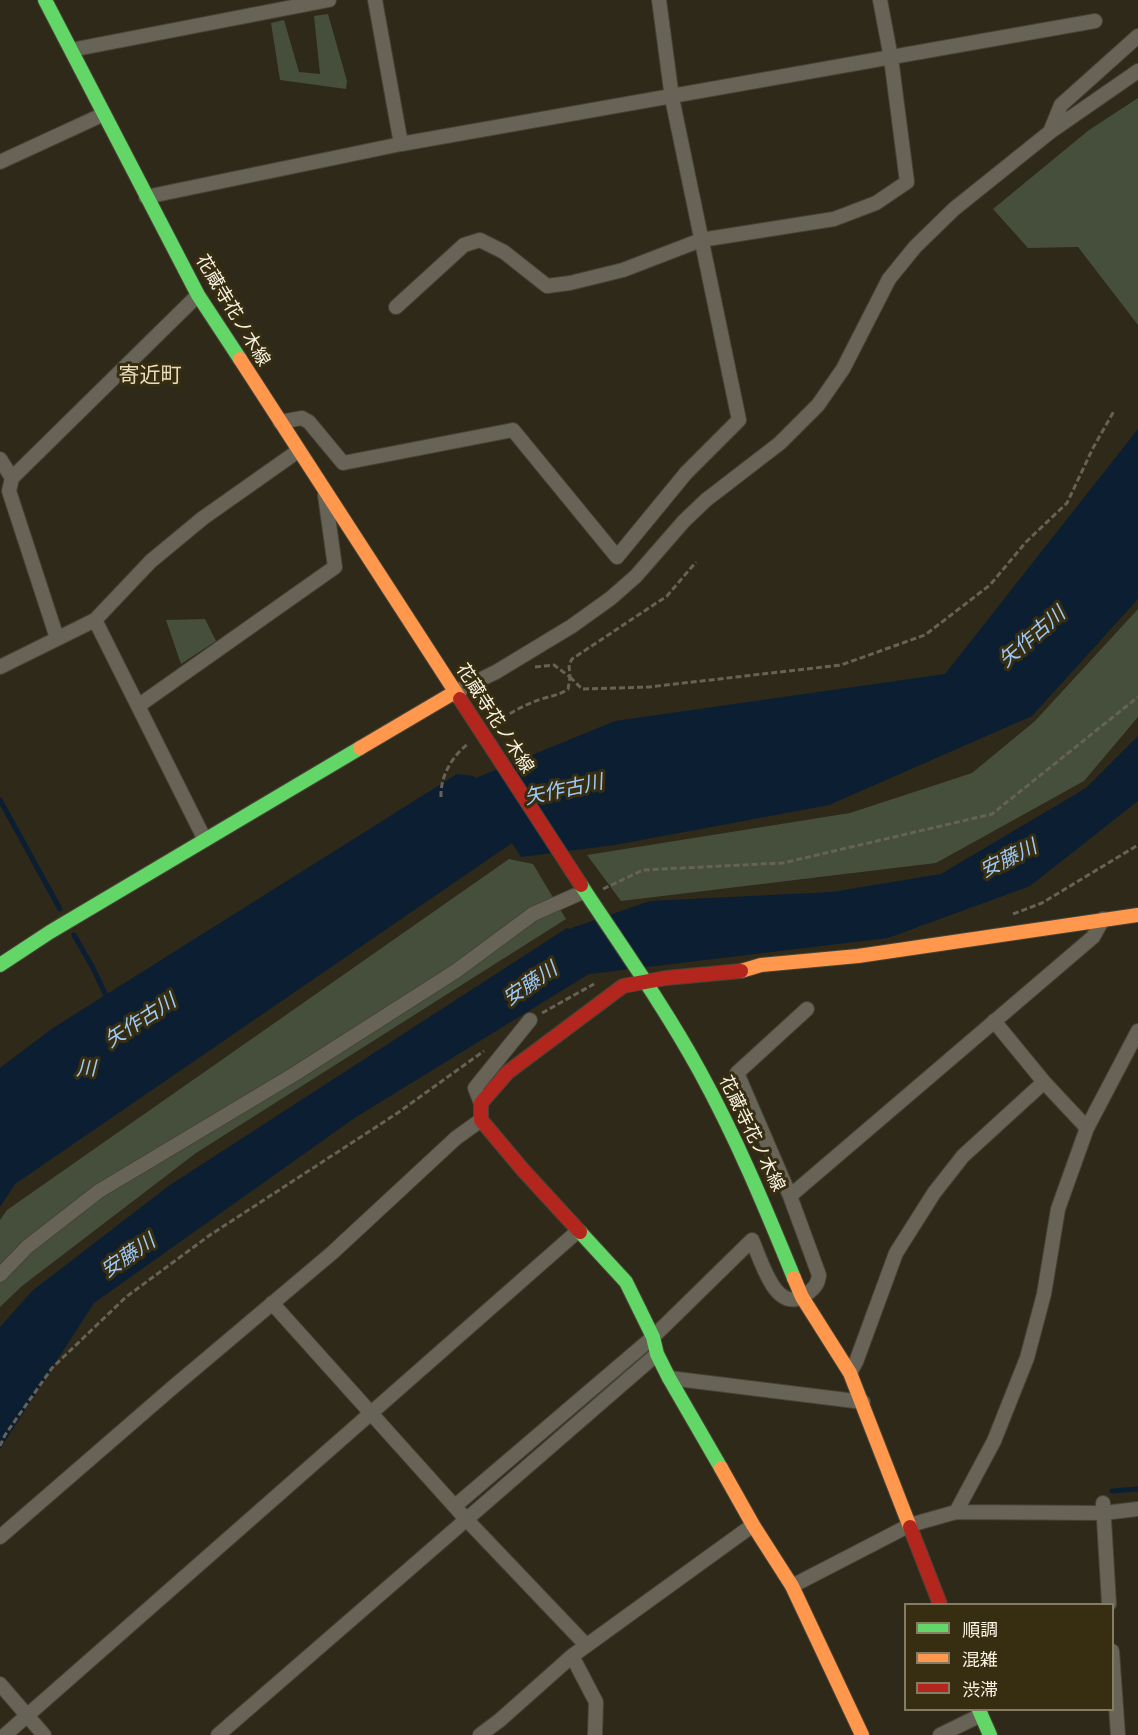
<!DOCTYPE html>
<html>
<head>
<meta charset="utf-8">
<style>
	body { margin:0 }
	#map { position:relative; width:1138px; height:1735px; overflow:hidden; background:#2f2919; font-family:"Sofia Sans Condensed","Noto Sans JP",sans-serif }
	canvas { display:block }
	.legend { position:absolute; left:904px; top:1603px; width:210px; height:108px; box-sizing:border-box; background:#372d11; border:2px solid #857c65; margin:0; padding:8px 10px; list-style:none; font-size:18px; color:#faf3e3 }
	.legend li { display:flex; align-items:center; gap:12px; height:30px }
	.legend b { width:30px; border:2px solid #857c65 }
</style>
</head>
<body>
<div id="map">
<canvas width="1138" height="1735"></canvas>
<ul class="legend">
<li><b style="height:8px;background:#63d668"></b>順調</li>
<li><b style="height:8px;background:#ff974d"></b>混雑</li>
<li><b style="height:8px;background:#b3261e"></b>渋滞</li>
</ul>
</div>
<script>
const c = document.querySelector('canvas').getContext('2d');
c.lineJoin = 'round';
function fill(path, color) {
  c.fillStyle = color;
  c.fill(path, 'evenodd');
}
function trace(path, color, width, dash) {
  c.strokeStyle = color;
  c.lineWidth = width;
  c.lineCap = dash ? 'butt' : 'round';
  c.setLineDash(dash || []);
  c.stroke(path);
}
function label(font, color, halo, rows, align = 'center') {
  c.font = font + ' "Sofia Sans Condensed","Noto Sans JP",sans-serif';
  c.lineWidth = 6;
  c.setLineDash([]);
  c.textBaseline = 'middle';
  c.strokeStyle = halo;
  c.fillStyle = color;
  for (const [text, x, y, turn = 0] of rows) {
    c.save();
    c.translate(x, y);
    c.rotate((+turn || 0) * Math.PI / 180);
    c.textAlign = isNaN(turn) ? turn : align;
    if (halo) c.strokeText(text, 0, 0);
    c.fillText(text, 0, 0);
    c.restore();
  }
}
const green = new Path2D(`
	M328,14L347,81L346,89L280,80L271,23L284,20L299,72L320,74L314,16Z
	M1138,98V325L1078,247L1028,248L993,209L1089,130Z
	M1138,609V717L1084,781L936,863L621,901L587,855L850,813L972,773L1035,721Z
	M205,619L216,641L181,664L166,620Z
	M509,859L533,864L566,919L196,1153L22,1286L0,1307V1220L7,1210Z`);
const water = new Path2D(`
	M1138,429V599L1032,716L829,805L615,845L521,857L512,843L15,1184L0,1207V1068L53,1028L457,774L473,776L476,778L615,721L945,674Z
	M1138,736V801L1030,886L888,938L589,974L356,1117L94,1303L0,1449V1327L32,1291L170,1185L567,928L569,929L650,901L832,892L941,874L1086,788Z`);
const stream = new Path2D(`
	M0,800L60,909
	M74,935L93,968L108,1000
	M1112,1491L1138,1489`);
const path = new Path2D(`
	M535,667L554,665L570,677L569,665L572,659L667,596L696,562
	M570,677L582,689L649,687L841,665L925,635L990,585L1026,542L1067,503L1093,448L1114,411
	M495,724C509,713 524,705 541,699C551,696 560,695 568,689L570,677
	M441,797C440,777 452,756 468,744
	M603,889L643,870L783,863L992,814L1138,697
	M1013,914L1042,903L1138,845
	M542,1013L594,984
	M0,1446L5,1435L52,1368L126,1297L210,1235L396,1114L484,1051`);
const street = new Path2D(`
	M375,0L401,144
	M71,50L329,0
	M1050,132L1061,105L1138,36
	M0,162L104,114
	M146,197L401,144L1095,21
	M396,307L464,245L480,240L504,252L547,286L570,283L623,270L701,240L834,219L876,203L907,182L891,58L880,0
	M280,422L302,418L309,422L343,463L513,430L617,557L686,473L739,420L672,98L659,0
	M0,459L12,478
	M95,620L205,840
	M57,638L9,491L12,478L198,295
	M0,667L95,620L151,561L203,518L298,451
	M455,692L496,672L572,626L611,598L636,576L684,521L706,500L780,443L818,405L843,369L889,279L915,247L954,209L1050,132L1138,71
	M138,706L335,567L325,495
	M994,1021L1044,1082L1087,1128
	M481,1103L475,1088L530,1020
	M790,1196L1093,937L1103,919
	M0,1275L27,1247L99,1191L293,1075L456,971L533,914L585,891
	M272,1303L466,1519L586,1645
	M850,1373L856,1362L896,1253L934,1193L963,1156L1044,1082
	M669,1378L863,1402
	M1103,1503L1109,1604
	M455,1506L653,1337L752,1240C762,1262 776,1317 807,1294C814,1288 818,1285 819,1275L790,1196L737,1073L807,1009
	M956,1512L994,1441L1027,1358L1044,1294L1058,1209L1087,1128L1138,1031
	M0,1537L172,1388L332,1253L456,1138L481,1120
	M792,1586L910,1525L956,1512L1104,1513L1138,1509
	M1112,1651L1118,1735
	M0,1684L44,1735
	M5,1735L578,1231
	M218,1735L657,1354
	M480,1735L500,1720L572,1656
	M595,1735L596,1702L572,1656L753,1525
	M940,1735L981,1715`);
const fast = new Path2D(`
	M45,0L198,295L240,359
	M581,885C621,946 664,1006 699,1070C736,1137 765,1207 794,1278
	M0,965L50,932L360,748
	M580,1232L626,1282L653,1337L657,1354L669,1378L721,1468
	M979,1710L990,1735`);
const slow = new Path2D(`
	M240,359L460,699
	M360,748L455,692
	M741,971L761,965L858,956L1138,915
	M794,1278L802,1297L850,1373L910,1527
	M721,1468L753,1525L792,1586L862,1735`);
const jam = new Path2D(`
	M580,1232L523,1170L481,1120V1103L508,1072L623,986L666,978L741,971
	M910,1527L940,1604`);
const jamBridge = new Path2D(`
	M460,699L581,885`);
const streetNames = [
	["花蔵寺花ノ木線",232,311,59],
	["花蔵寺花ノ木線",494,719,57],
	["花蔵寺花ノ木線",751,1134,64]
];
const waterNames = [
	["矢作古川",1033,638,-41],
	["矢作古川",564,791,-12],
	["安藤川",1009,860,-26],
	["安藤川",531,985,-34],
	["矢作古川",141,1022,-33],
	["川",86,1070],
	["安藤川",129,1257,-34]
];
const quarterNames = [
	["寄近町",150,377]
];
fill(green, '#454f3c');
fill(water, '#0b1e32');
trace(stream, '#0b1e32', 5);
trace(street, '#484337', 16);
trace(fast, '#484337', 16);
trace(slow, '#484337', 16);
trace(jam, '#484337', 16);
trace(path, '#666256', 3, [6, 3]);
trace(street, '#676357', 14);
trace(fast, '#63d668', 14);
trace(slow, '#ff974d', 14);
trace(jam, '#b3261e', 14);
trace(jamBridge, '#484337', 16, []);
trace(jamBridge, '#b3261e', 14);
label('18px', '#faf3e3', '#372d11', streetNames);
label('italic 20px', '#9ecafa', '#372d11', waterNames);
label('21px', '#eaddbc', '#372d11', quarterNames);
</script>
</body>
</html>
